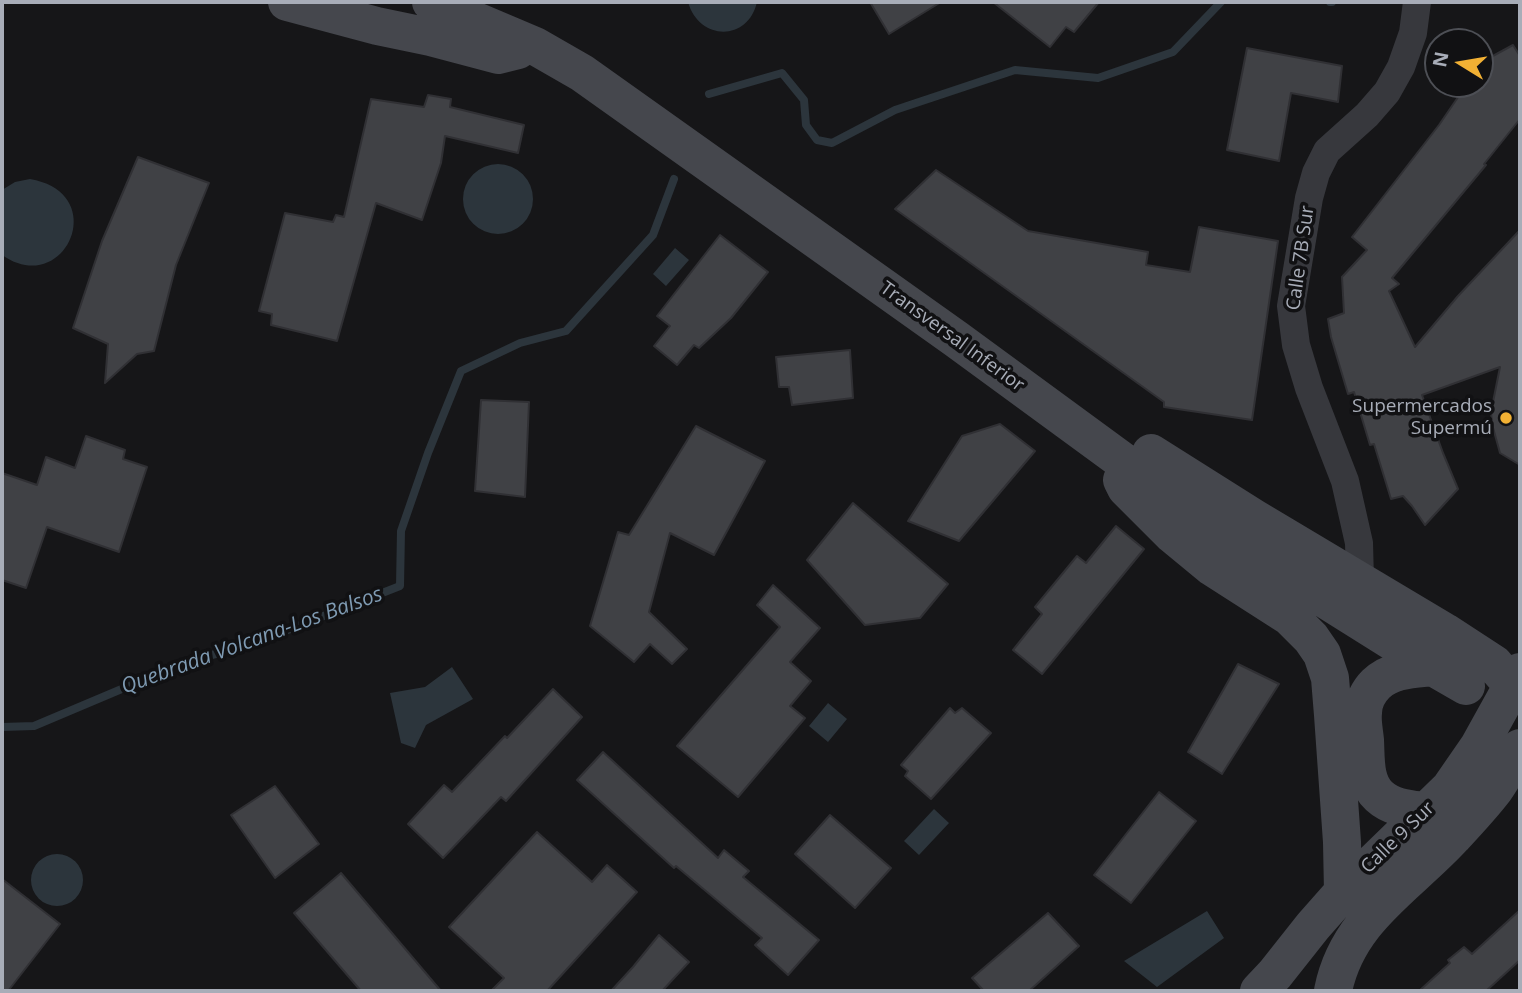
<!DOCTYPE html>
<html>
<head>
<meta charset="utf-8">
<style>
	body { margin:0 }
	#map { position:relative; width:1522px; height:993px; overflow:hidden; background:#161618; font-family:"Open Sans",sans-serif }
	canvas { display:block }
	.frame { position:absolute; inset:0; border:4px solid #a8adb8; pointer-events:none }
	.north { position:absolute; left:1424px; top:28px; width:70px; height:70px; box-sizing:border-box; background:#111113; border:2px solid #4d4f55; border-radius:50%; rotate:281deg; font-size:19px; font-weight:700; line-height:28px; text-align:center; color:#a8adb8 }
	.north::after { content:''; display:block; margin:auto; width:24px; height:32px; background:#f2b134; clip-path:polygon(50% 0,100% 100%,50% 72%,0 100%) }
</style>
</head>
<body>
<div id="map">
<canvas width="1522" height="993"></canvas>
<div class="frame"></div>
<div class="north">N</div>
</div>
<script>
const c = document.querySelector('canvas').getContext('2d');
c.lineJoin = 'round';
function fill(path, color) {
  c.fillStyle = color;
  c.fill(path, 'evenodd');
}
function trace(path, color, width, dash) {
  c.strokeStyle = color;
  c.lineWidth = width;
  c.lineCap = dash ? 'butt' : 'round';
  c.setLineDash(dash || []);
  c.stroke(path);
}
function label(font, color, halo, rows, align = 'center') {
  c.font = font + ' "Open Sans",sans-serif';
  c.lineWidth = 7;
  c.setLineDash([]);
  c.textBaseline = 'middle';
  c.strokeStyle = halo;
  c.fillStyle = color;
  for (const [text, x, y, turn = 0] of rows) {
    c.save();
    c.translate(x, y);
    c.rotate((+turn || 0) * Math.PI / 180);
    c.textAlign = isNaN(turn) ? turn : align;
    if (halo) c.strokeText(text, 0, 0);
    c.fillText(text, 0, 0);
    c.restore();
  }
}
const water = new Path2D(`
	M688,2H757C748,42 699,41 688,2Z
	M463 199a35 35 0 1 1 70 0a35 35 0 1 1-70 0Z
	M30,179C112,193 65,299 2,255V190L15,182Z
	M675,248L689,260L666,286L653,274Z
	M452,667L473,699L426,725L415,748L401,743L390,693L425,687Z
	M828,703L847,719L828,742L809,726Z
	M934,809L949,823L919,855L904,841Z
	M31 880a26 26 0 1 1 52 0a26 26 0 1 1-52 0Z
	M1207,911L1224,938L1157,987L1124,961Z`);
const stream = new Path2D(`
	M1330,2H1332
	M709,94L782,73L804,100L806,125L817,140L832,143L895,110L1015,70L1098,78L1173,52L1221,2
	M2,727L34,726L188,661L247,646L400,586L401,531L428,453L461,371L520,343L566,331L653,235L674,179`);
const building = new Path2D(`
	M870,2H941L889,34Z
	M993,2H1099L1074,32L1066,27L1050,47Z
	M1513,45L1520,56V119L1484,164L1486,165L1392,278L1399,284L1389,291L1415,347L1458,296L1520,230V465L1500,453L1492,424L1491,412L1500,367L1422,395L1443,453L1458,489L1425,525L1412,506L1403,496L1391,499L1374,444L1370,445L1354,392L1348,394L1331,337L1328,319L1344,313L1342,277L1367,250L1352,237L1439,125L1467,84H1480V63Z
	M1247,48L1342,66L1338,102L1291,93L1279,161L1227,150Z
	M428,95L451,99L450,107L524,125L518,153L445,136L441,163L422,220L376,203L337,341L271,325L272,314L259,311L285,213L333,222L336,215L344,217L371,99L424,107Z
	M138,157L209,183L176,265L154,351L137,354L105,383L108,344L73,328L102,241Z
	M936,170L1028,231L1148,252L1146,265L1190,272L1199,227L1278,241L1252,420L1164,407V402L895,209Z
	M720,235L768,272L731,318L699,348L694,345L677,365L654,346L670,326L657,316Z
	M850,350L853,398L792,405L789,387H779L776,357Z
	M481,400L529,402L525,497L475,491Z
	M1000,424L1035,451L959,541L908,521L962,436Z
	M696,426L765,461L714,555L670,533L649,612L687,649L672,664L650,644L634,662L590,626L618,532L629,535Z
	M86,436L125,450L123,459L147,467L119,552L47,527L26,588L2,580V473L37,485L46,457L75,468Z
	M853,503L948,584L920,618L865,625L807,560Z
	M1116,526L1144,549L1042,674L1013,650L1042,614L1035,607L1077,556L1086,563Z
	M773,585L820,628L790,662L811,681L790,706L805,718L738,797L677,746L780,627L757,605Z
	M1238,664L1279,684L1222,774L1188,752Z
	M553,689L582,717L506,801L501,797L443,858L408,824L444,785L452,792L505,736L507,738Z
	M950,708L955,713L962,708L991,733L931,799L905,776L908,771L901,765Z
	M603,752L718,858L724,850L749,871L743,877L819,940L788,975L755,945L762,938L676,866L674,868L577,780Z
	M275,786L319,844L275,878L231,815Z
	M1159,792L1196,821L1131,903L1094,875Z
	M830,815L891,868L855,908L795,854Z
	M537,832L592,882L607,865L637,892L547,991H491L504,978L449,927Z
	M341,873L441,991H361L294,913Z
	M2,879L60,924L8,991H2Z
	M1520,910V960L1486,991H1419L1450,963L1448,960L1464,947L1472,954Z
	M1048,913L1079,946L1029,991H984L972,978Z
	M659,935L689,962L662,991H611L633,967Z`);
const street = new Path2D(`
	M1360,580L1359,543L1345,481L1309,388L1296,345L1291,306L1309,198L1316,173L1327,151L1367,115L1387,92L1401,67L1413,33L1417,2`);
const secondary = new Path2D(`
	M287,2L377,26L430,37L498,55L518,50
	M431,2L535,46L582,73L956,339L1184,506L1307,588L1433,667L1466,686
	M1151,453L1254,518L1445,632L1494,664L1513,686
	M1122,480L1126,488L1172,534L1212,567L1290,617L1311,638L1322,654L1330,678L1333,715L1342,842L1343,892
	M1425,811C1409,809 1392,808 1379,796C1364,782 1366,759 1365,740C1364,731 1362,721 1363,713C1363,702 1369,691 1376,684C1391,669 1414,669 1433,667
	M1259,991L1275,974L1313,926L1343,892L1450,788L1479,746L1520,672
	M1333,991C1347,919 1407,887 1453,837C1467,822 1482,806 1495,789C1504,776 1512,761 1520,748`);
const markers = [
	[1506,418,7,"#f2b134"]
];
const streetNames = [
	["Calle 7B Sur",1301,258,-82],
	["Transversal Inferior",952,337,36],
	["Calle 9 Sur",1398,838,-44]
];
const poiNames = [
	["Supermercados",1492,407],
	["Supermú",1492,429]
];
const waterNames = [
	["Quebrada Volcana-Los Balsos",252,641,-20]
];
fill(water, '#2c353c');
trace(stream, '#2c353c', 8);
fill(building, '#404145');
trace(building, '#303034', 2);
trace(street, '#37383d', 28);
trace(secondary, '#45474d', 38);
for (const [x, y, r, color] of markers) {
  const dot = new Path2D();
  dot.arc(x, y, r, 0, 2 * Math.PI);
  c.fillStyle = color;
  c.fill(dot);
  trace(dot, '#111113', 2.5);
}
label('19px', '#a8adb8', '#111113', streetNames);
label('19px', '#a8adb8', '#111113', poiNames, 'right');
label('italic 21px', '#7f9bb3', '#111113', waterNames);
</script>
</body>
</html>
